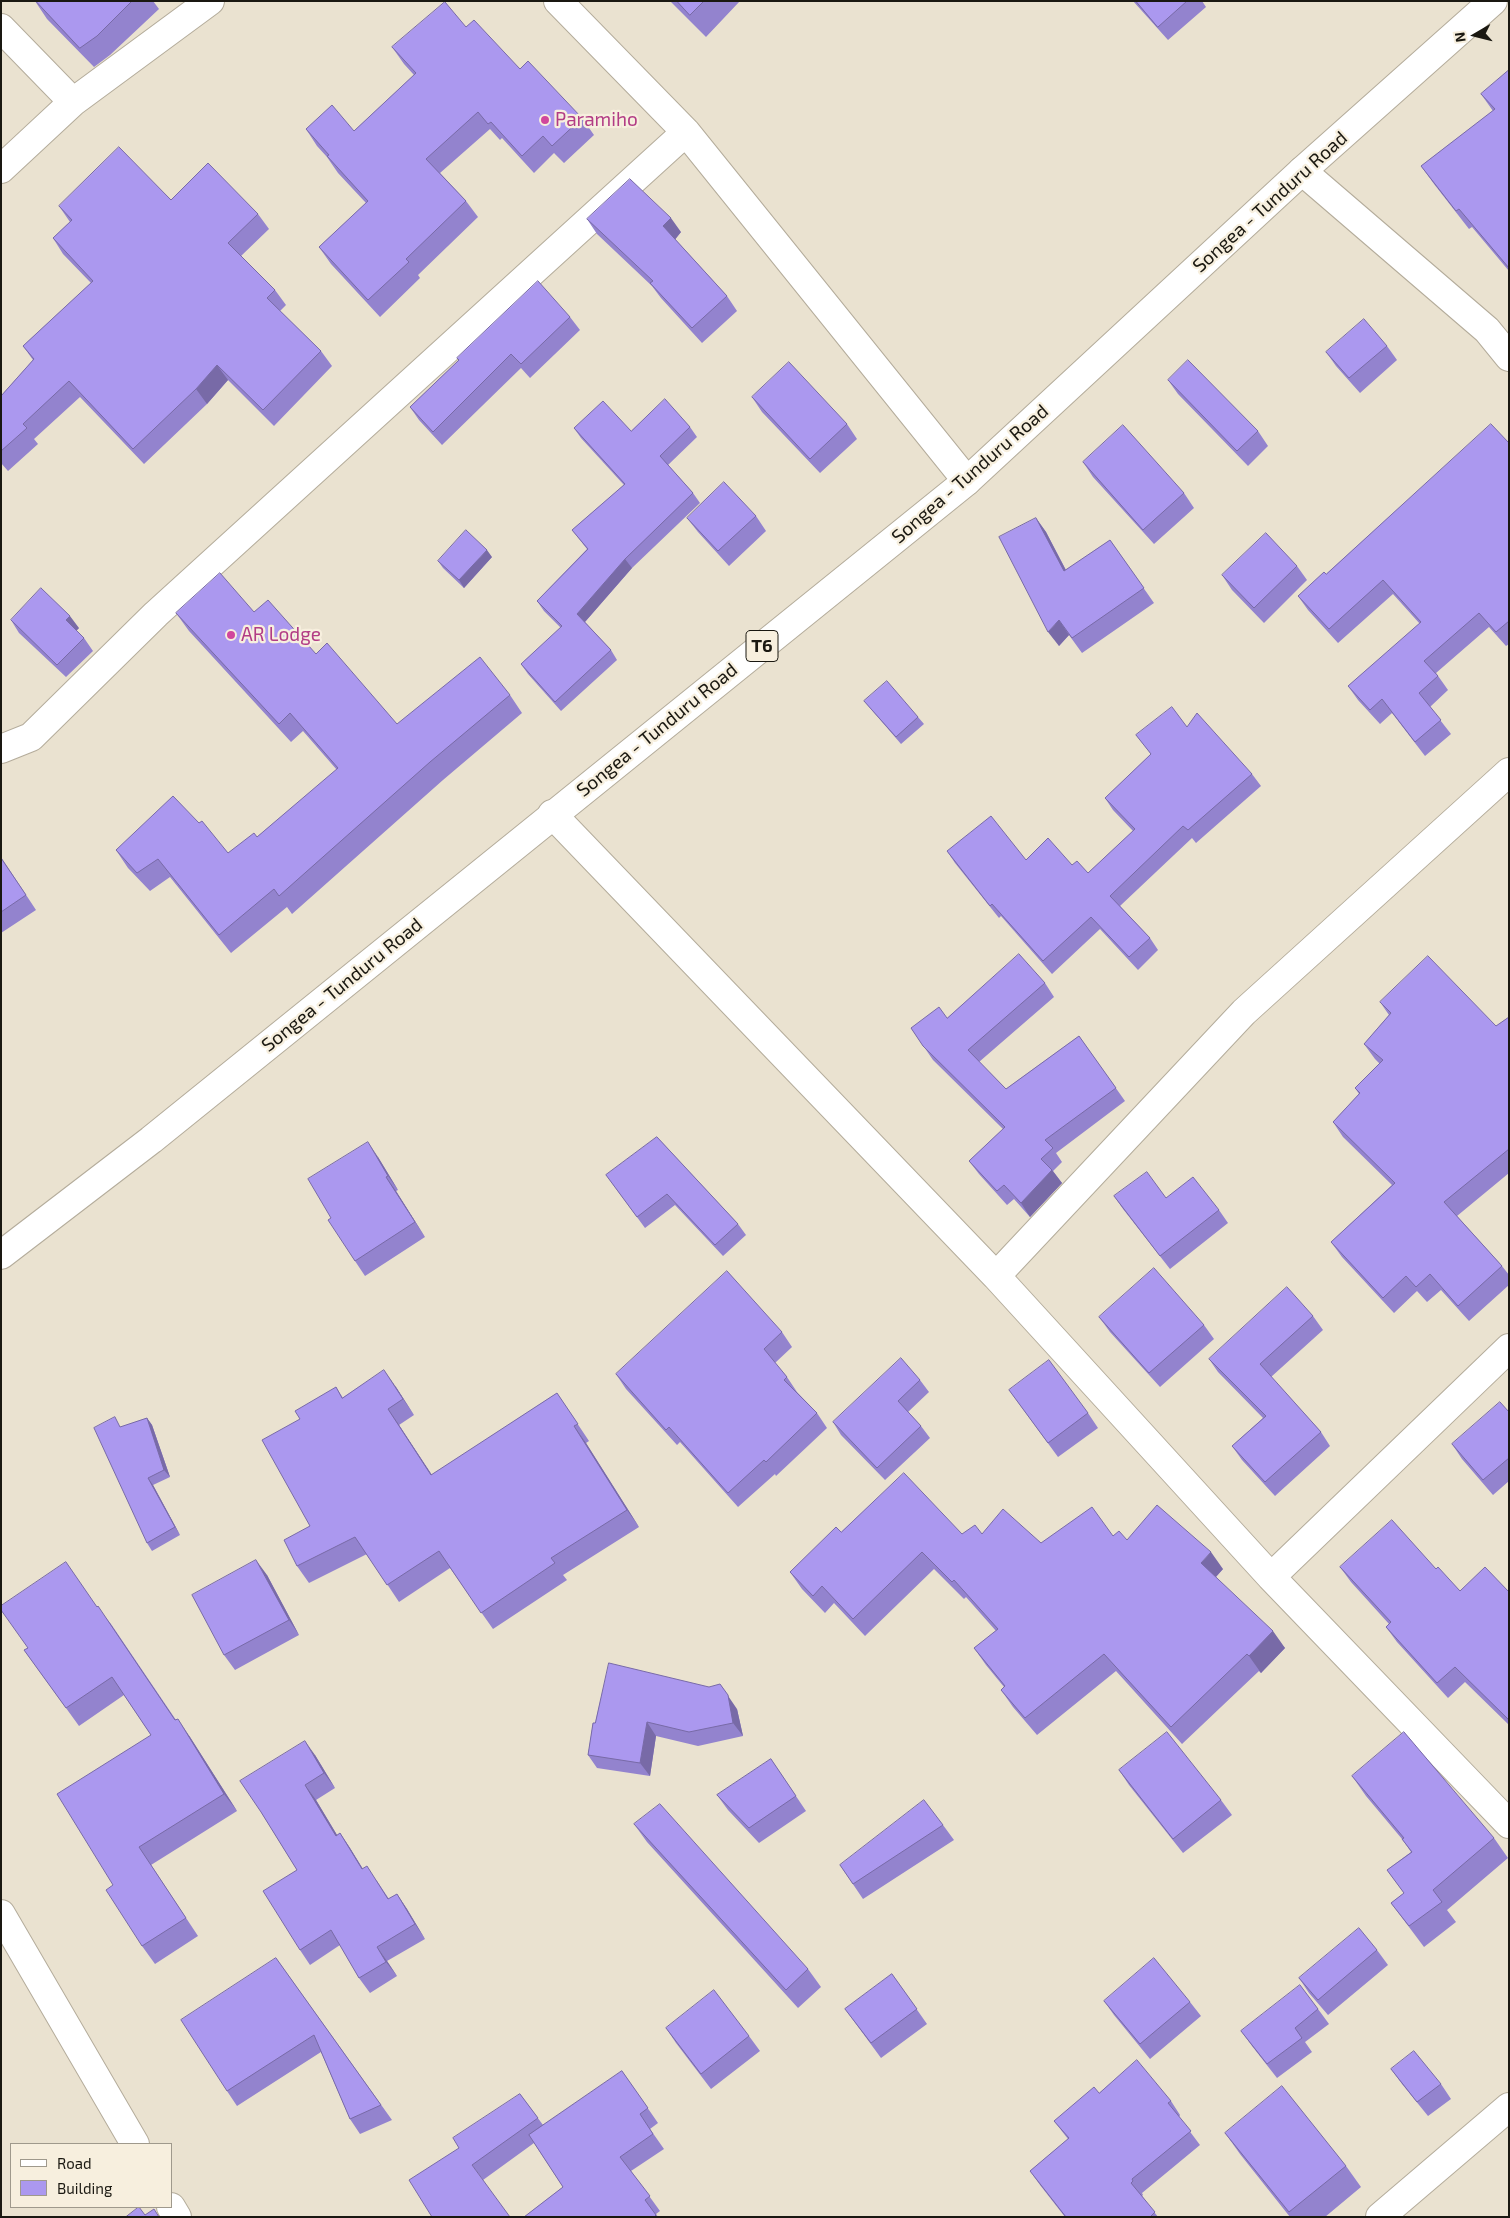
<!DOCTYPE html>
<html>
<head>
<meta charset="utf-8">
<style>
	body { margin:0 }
	#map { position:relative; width:1510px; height:2218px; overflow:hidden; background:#eae2d0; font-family:"Exo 2",sans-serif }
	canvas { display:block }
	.frame { position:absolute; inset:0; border:2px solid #1a1811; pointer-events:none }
	.legend { position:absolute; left:10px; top:2143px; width:162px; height:65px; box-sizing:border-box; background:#f7efde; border:1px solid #9f998c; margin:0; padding:6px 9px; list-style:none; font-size:15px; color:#1a1811 }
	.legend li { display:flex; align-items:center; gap:10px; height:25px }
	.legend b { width:25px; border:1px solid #9f998c }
	.north { position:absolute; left:1450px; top:10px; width:50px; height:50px; -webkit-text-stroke:4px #f7efde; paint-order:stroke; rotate:262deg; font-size:14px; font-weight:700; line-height:20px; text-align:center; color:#1a1811 }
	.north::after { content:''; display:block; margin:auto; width:18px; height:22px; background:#1a1811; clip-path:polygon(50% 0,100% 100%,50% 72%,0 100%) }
</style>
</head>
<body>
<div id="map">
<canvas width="1510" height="2218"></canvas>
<div class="frame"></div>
<ul class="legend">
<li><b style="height:6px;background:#fff"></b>Road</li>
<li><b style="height:14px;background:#ab98ef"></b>Building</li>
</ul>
<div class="north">N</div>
</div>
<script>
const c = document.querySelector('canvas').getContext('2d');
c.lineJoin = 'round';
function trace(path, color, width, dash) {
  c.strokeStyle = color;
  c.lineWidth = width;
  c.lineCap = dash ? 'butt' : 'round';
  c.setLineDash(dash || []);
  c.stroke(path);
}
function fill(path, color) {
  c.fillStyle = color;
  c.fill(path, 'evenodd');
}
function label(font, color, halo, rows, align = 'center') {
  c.font = font + ' "Exo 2",sans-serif';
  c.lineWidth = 4.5;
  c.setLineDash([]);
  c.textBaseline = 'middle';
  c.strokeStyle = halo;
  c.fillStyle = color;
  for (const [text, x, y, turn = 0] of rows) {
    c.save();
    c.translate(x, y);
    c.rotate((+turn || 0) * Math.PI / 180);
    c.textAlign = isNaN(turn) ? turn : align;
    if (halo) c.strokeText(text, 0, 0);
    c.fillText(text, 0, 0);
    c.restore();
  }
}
const minor = new Path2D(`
	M558,1L686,132L967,481
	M1,28L73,102
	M1,169L73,102L210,1
	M1302,171L1487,330L1509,357
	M1,749L31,737L156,614L686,132
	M552,814L996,1276L1271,1577L1509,1824
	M996,1276L1244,1012L1509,772
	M1271,1577L1509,1348
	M1,1914L135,2144
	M171,2207L177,2217
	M1380,2217L1509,2107`);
const highway = new Path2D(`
	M1,1255L151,1140L967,481L1302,171L1493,1`);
const wall = new Path2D(`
	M35,1H153L159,9L110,55L94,67L47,19Z
	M670,1H740L706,37Z
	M1133,1H1202L1206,7L1168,40Z
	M466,27L520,69L582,118L594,135L564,163L554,153L534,173L502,138L500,140L490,129L440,173L466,201L478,217L418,275L420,278L380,317L331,264L319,247L366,203L338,173L327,157L317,146L306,129L354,131L414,75L404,64L392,47Z
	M1509,70V271L1472,227L1469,229L1434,184L1421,166L1493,111L1481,94Z
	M171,200L258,214L269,229L241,256L275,290L286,305L280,311L321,351L332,366L274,426L228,380L207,404L144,464L80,397L34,439L38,444L8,471L1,463V396L33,360L23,346L91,283L63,254L53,238L70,222L59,206Z
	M587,219L681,232L675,239L727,296L737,311L702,343L661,298L652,286L597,234Z
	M570,317L580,330L530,378L521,368L442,445L419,420L410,407L459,360L457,358Z
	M1387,346L1397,360L1360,393L1336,366L1326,352Z
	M1168,380L1258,431L1268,446L1248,466L1178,394Z
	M752,397L847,424L857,439L820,473L762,412Z
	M690,427L697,437L668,465L693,493L700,503L632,568L585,622L611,650L617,660L561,711L528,674L521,664L561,628L544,611L537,601L587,549L572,530L624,485L581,438L574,428L631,431Z
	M1509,443V644L1506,646L1489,627L1436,673L1448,690L1430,707L1451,734L1425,756L1392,713L1380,724L1358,700L1348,686L1420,624L1393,594L1338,643L1308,610L1298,596Z
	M1083,462L1184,493L1194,508L1154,544L1093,477Z
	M756,516L766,531L729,566L698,532L687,518Z
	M1036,518L1046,532L1066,570L1110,540L1154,603L1082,653L1069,635L1059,646Z
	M492,557L464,588L443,568L438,561Z
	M1297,566L1307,580L1264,623L1232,590L1222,575Z
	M254,612L316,654L397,724L510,695L522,713L443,780L292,914L287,907L231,953L170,877L150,891L128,868L116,850L199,823L228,853L257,837L337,770L303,731L291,742L189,631L176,613Z
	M11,620L79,628L76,631L84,638L93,651L66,677L19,633Z
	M864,701L918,717L924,724L901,744L870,708Z
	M1187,727L1252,774L1261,786L1196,843L1192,838L1120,906L1150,938L1158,950L1138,970L1100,929L1052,974L1001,916L999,918L955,863L947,851L1072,865L1088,873L1133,831L1113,810L1105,798L1151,754L1136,735Z
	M1,857L36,910L1,933Z
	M1045,983L1054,997L979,1062L1006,1089L1079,1036L1125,1101L1056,1153L1062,1162L1053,1171L1062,1183L1030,1217L1014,1199L1007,1205L979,1174L969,1161L1003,1129L933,1060L911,1028L947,1018Z
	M1380,1002L1496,1026L1509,1017V1173L1457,1216L1502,1266L1509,1275V1285L1469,1321L1441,1290L1427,1302L1417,1291L1394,1313L1342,1257L1331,1242L1392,1185L1343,1137L1333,1122L1359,1094L1355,1088L1380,1064L1375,1059L1364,1044L1389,1015Z
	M657,1137L738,1224L746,1235L723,1256L675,1205L645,1228L606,1175Z
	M378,1157L398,1190L396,1191L425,1237L365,1276L355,1261L331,1218Z
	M1114,1196L1166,1198L1219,1210L1228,1223L1170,1269L1123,1209Z
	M1313,1316L1323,1330L1271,1377L1321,1432L1330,1446L1275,1496L1242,1460L1232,1446L1263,1418L1218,1372L1209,1359Z
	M1099,1317L1204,1325L1214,1339L1160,1387L1110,1332Z
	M782,1332L792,1347L775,1363L787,1377L797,1392L817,1413L827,1428L776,1476L775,1474L738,1507L680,1442L677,1445L626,1389L616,1374Z
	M920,1380L929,1392L908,1412L921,1426L930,1438L885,1480L841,1435L833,1422Z
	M336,1387L343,1398L396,1387L414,1415L399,1425L432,1475L557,1393L589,1441L586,1443L639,1527L563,1575L567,1580L493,1629L450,1568L399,1602L367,1554L309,1583L297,1566L310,1526L300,1419Z
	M1009,1390L1088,1413L1098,1428L1058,1457Z
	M1509,1412V1481L1493,1495L1462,1459L1452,1444Z
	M147,1418L152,1425L170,1477L153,1485L180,1535L152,1551L147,1543L121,1427Z
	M841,1532L982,1534L1041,1543L1113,1536L1223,1569L1216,1577L1285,1648L1261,1673L1259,1671L1182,1744L1116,1671L1037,1735L1013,1707L1001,1690L1004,1687L986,1665L974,1648L996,1631L966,1597L964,1599L934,1569L865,1636L834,1603L825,1613L802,1589L790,1572Z
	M1340,1567L1436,1569L1460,1591L1509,1592V1725L1465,1682L1448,1698L1397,1642L1386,1627L1389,1624L1351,1582Z
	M267,1575L299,1635L235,1670L224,1655Z
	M97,1607L111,1624L176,1720L190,1737L237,1811L151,1865L198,1936L155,1964L142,1946L113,1885L151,1735L124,1695L79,1726L24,1650Z
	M737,1709L743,1736L698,1746L656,1736L650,1776L597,1768L588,1755L593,1723Z
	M315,1755L335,1788L316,1800L337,1835L340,1833L350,1848L363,1869L377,1881L389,1899L397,1894L407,1909L425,1939L387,1961L397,1976L370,1993L359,1978L340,1945L310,1965L300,1950L297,1870L261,1812Z
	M771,1759L806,1811L759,1843L728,1810L717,1795Z
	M1119,1770L1221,1800L1232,1815L1183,1853L1129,1785Z
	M1352,1776L1494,1838L1508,1858L1447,1910L1456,1922L1424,1947L1391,1903L1404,1893L1387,1870L1411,1852L1402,1839L1366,1796Z
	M634,1824L808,1969L821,1987L798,2008L647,1842Z
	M943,1825L954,1840L863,1899L840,1865Z
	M1377,1950L1388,1965L1328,2015L1309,1993L1299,1978Z
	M276,1958L392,2120L360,2134L350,2119L321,2052L237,2106L227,2091Z
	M892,1974L927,2024L881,2058L845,2009Z
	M1104,2001L1190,2002L1201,2016L1150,2059L1114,2015Z
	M1318,2009L1329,2024L1305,2042L1312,2052L1277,2078L1252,2046L1241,2031Z
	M666,2028L749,2036L760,2051L711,2089L676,2043Z
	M1391,2069L1441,2084L1451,2099L1428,2116L1402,2084Z
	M622,2071L658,2123L650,2129L664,2149L631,2171L660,2211L656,2214L658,2217H524L563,2187L534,2143L483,2180L459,2148L520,2094L543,2125Z
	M1099,2093L1171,2101L1180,2115L1179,2117L1200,2145L1142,2193L1143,2195L1142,2196L1158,2217H1065L1040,2185L1030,2171L1068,2139L1054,2121Z
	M1225,2133L1346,2166L1361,2187L1325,2217H1290L1240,2154Z`);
const shadedWall = new Path2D(`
	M671,218L681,232L674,241L663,226Z
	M217,365L228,380L207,404L196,389Z
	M1036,518L1046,532L1074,586L1064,571Z
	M487,550L492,557L464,588L459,580Z
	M625,559L632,568L584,623L577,614Z
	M70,616L79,628L75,632L66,620Z
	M1059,620L1069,635L1059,646L1048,632Z
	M368,1142L378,1157L398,1190L388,1176Z
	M1052,1170L1062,1183L1030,1217L1021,1203Z
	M386,1177L396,1191L425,1237L415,1222Z
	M384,1370L396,1387L414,1415L403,1399Z
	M388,1409L399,1425L443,1492L431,1475Z
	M147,1418L152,1425L170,1477L164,1470Z
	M574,1426L586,1443L639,1527L627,1510Z
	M148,1478L153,1485L180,1535L175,1527Z
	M1211,1552L1223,1569L1213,1580L1201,1563Z
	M256,1560L267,1575L299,1635L289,1620Z
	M1273,1631L1285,1648L1261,1673L1249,1656Z
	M720,1684L737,1709L743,1736L733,1723Z
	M178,1719L190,1737L237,1811L224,1794Z
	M647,1722L656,1736L650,1776L640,1763Z
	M305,1741L315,1755L335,1788L324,1773Z
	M305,1785L316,1800L346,1850L336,1836Z
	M340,1833L350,1848L372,1884L362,1869Z
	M397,1894L407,1909L425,1939L415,1924Z
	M377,1947L387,1961L397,1976L386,1962Z`);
const building = new Path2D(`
	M36,1H132L97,36L80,48Z
	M677,1H704L690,15Z
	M1136,1H1187L1158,27Z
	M445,2L466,27L474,20L520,69L528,61L582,118L552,146L543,136L522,156L491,122L488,124L478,112L426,159L466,201L406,259L409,262L368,300L319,247L368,201L327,156L329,155L306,129L332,105L354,131L416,73L392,47Z
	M1509,70V268L1459,209L1456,211L1421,166L1495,109L1481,94Z
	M119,147L171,200L208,163L258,214L228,243L275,290L267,298L321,351L263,410L217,365L196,389L133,449L69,381L23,424L27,428L1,451V396L34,359L23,346L93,281L53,238L72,220L59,206Z
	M630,179L671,218L663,226L727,296L692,328L650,283L653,281L587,219Z
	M538,281L570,317L521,364L511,354L433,432L410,407L459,360L457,358Z
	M1364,319L1387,346L1349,378L1326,352Z
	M1188,360L1258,431L1237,451L1168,380Z
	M789,362L847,424L810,459L752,397Z
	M665,399L690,427L660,456L693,493L625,559L577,614L611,650L555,702L521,664L562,626L537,601L588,549L572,530L625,484L574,428L603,401L631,431Z
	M1491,424L1509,443V621L1496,632L1479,613L1424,661L1438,676L1419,693L1441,720L1415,742L1382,699L1370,710L1348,686L1421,622L1383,580L1329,629L1298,596L1324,572L1326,574Z
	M1123,425L1184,493L1143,530L1083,462Z
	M724,482L756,516L718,551L687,518Z
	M1036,518L1064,571L1110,540L1144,588L1072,638L1059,620L1048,632L999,537Z
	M466,530L487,550L459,580L438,561Z
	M1266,533L1297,566L1254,608L1222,575Z
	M220,573L254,612L268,600L316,654L327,643L397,724L480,657L510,695L430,762L279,896L274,889L219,935L158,859L137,873L116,850L173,796L199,823L202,821L228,853L254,833L257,837L338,768L290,713L279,724L176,613Z
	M41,588L70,616L66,620L84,638L57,665L11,620Z
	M887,681L918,717L896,737L864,701Z
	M1172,707L1187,727L1197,713L1252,774L1188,830L1183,826L1110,896L1150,938L1129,957L1091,917L1043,961L992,904L990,906L947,851L991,816L1026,860L1048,838L1072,865L1077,861L1088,873L1135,829L1105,798L1151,754L1136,735Z
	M1,858L26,895L1,912Z
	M1019,954L1045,983L968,1050L1006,1089L1079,1036L1116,1088L1045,1140L1053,1148L1041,1159L1052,1170L1021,1203L1004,1185L997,1191L969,1161L1005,1127L923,1046L911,1028L939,1007L947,1018Z
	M1428,956L1496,1026L1509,1017V1149L1444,1202L1502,1266L1458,1306L1430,1274L1416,1287L1406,1276L1383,1298L1331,1242L1395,1183L1333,1122L1360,1093L1355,1088L1383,1060L1364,1044L1391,1013L1380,1002Z
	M657,1137L738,1224L715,1245L667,1194L637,1217L606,1175Z
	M368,1142L388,1176L386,1177L415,1222L355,1261L328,1220L331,1218L308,1179Z
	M1147,1172L1166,1198L1193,1177L1219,1210L1160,1256L1114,1196Z
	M1154,1268L1204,1325L1149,1373L1099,1317Z
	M727,1271L782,1332L764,1349L787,1377L784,1380L817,1413L766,1462L764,1460L728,1493L669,1427L666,1430L616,1374Z
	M1287,1287L1313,1316L1260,1364L1321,1432L1265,1482L1232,1446L1266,1416L1209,1359Z
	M901,1358L920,1380L898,1401L921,1426L877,1468L833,1422Z
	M1049,1360L1088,1413L1048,1443L1009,1390Z
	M384,1370L403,1399L388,1409L431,1475L557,1393L578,1424L574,1426L627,1510L551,1558L555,1563L481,1613L439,1551L387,1585L355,1537L297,1566L284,1540L310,1526L262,1440L300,1419L295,1411L336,1387L342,1398Z
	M1500,1402L1509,1412V1458L1483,1480L1452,1444Z
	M115,1417L120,1427L147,1418L164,1470L148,1478L175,1527L147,1543L94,1428Z
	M904,1473L962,1534L975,1525L982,1534L1003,1509L1041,1543L1092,1507L1113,1536L1119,1531L1127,1540L1157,1505L1211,1552L1201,1563L1273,1631L1249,1656L1247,1654L1171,1727L1104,1654L1025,1718L1001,1690L1005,1686L974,1648L998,1629L954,1580L952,1582L922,1552L853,1619L822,1586L813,1596L790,1572L836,1527L841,1532Z
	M1392,1520L1436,1569L1438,1567L1460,1591L1485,1567L1509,1592V1720L1455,1667L1437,1683L1386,1627L1391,1622L1340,1567Z
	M256,1560L289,1620L224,1655L192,1595Z
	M66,1562L97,1607L98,1606L175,1720L178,1719L224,1794L139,1847L186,1918L142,1946L106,1890L113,1885L57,1794L151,1735L112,1677L66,1708L24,1650L28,1648L1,1610V1606Z
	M609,1663L709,1687L720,1684L728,1695L733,1723L689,1732L647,1722L640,1763L588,1755L593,1723H595Z
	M1167,1732L1221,1800L1173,1839L1119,1770Z
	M1404,1732L1494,1838L1433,1890L1442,1902L1409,1926L1391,1903L1404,1893L1387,1870L1412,1852L1402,1839L1404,1838L1352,1776Z
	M305,1741L324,1773L305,1785L336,1836L340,1833L362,1869L367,1866L388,1899L397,1894L415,1924L377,1947L386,1962L359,1978L331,1930L300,1950L263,1891L297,1870L261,1812L240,1781Z
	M771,1759L796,1796L749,1828L717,1795Z
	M924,1800L943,1825L853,1884L840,1865Z
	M660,1804L808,1969L786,1990L634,1824Z
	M1359,1928L1377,1950L1318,2000L1299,1978Z
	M276,1958L381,2105L350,2119L314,2035L227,2091L181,2020Z
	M1154,1958L1190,2002L1140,2044L1104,2001Z
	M892,1974L917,2009L871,2043L845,2009Z
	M1300,1985L1318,2009L1295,2028L1302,2038L1267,2064L1241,2031Z
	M714,1990L749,2036L701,2074L666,2028Z
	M1414,2051L1441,2084L1417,2102L1391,2069Z
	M1137,2060L1171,2101L1168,2103L1191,2131L1132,2179L1133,2181L1131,2183L1155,2212L1150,2217H1066L1030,2171L1069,2138L1054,2121L1094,2087L1099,2093Z
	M622,2071L648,2108L640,2114L653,2134L620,2157L650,2196L645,2200L656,2215L654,2217H524L563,2187L529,2135Z
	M1282,2086L1346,2166L1289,2212L1225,2133Z
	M520,2094L538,2118L472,2165L510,2217H432L409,2180L459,2148L453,2138Z
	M139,2207L145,2215L154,2209L159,2217H126Z`);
const markers = [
	[545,120,5,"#d1479c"],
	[231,635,5,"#d1479c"]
];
const shields = [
	[762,646,32]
];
const shieldNames = [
	["T6",762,646]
];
const hotelNames = [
	["Paramiho",555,120],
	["AR Lodge",241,635]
];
const streetNames = [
	["Songea - Tunduru Road",1270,202,-42],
	["Songea - Tunduru Road",970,474,-41],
	["Songea - Tunduru Road",657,730,-39],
	["Songea - Tunduru Road",342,985,-39]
];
trace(minor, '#b4ac9b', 30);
trace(highway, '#b4ac9b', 30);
trace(minor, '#fff', 28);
trace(highway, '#fff', 28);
fill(wall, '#9383ce');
fill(shadedWall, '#786aa7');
fill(building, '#ab98ef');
trace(building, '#786aa7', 1);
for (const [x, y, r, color] of markers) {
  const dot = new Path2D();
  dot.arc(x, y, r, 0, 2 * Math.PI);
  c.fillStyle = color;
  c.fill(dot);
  trace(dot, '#f7efde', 2);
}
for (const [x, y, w] of shields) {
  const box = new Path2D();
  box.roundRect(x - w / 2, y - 15.5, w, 31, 4);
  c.fillStyle = '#f7efde';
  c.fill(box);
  trace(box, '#1a1811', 1);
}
label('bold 18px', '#1a1811', null, shieldNames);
label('19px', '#b23c85', '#f7efde', hotelNames, 'left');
label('19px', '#1a1811', '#f7efde', streetNames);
</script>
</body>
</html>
